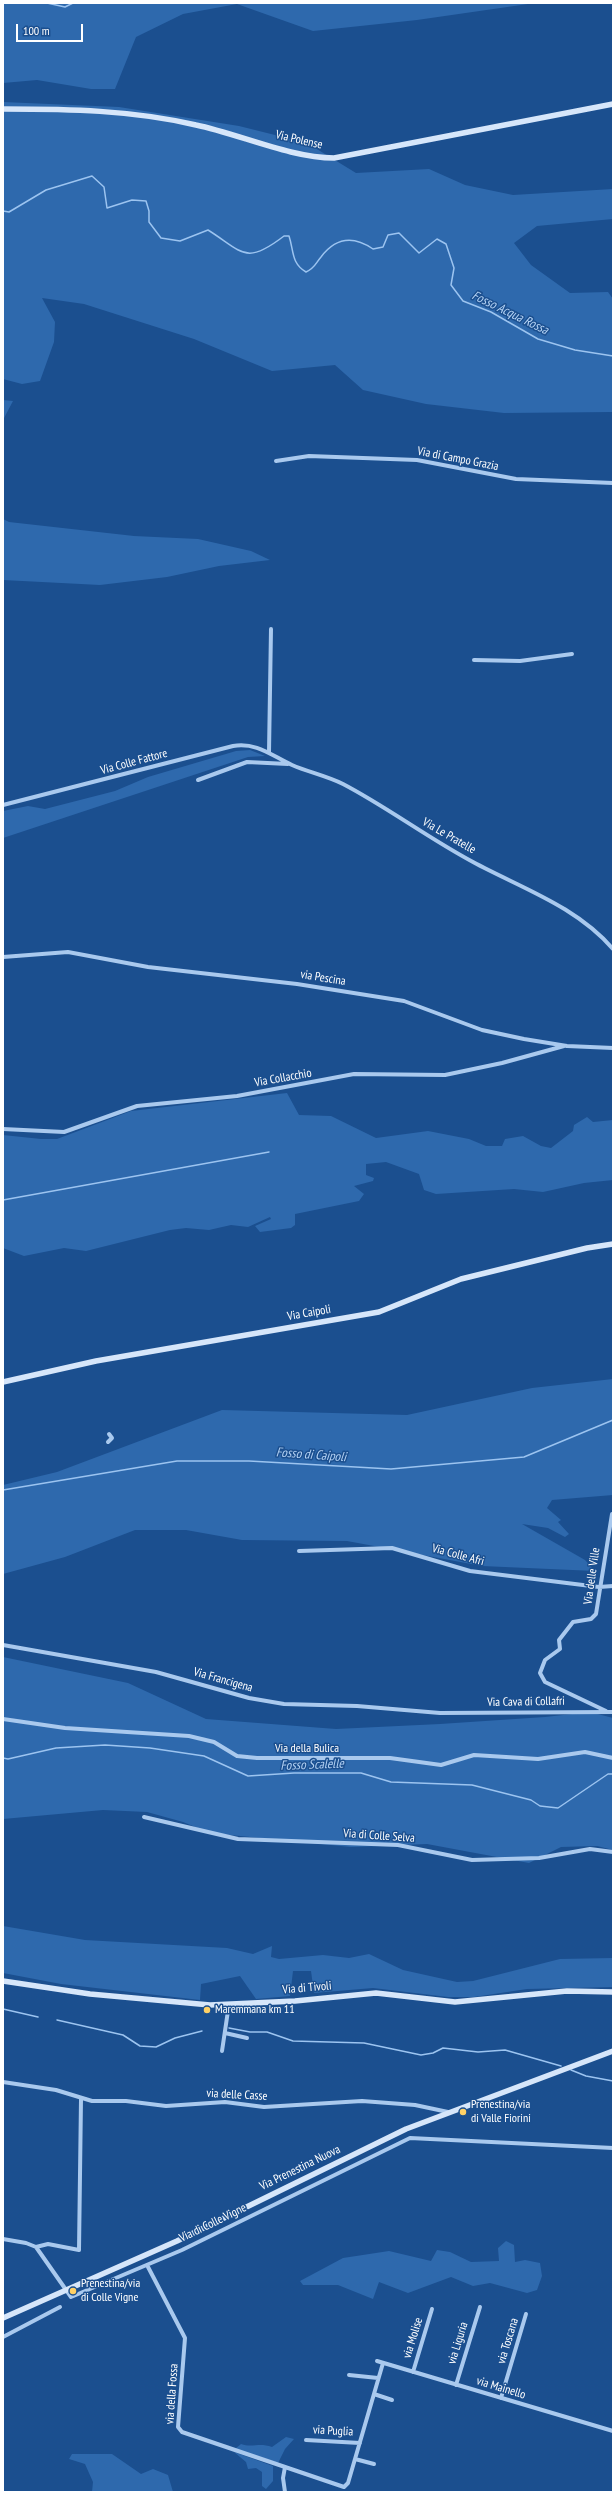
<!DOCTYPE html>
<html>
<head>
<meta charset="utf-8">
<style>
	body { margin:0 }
	#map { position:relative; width:616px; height:2495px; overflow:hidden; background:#1b4f8f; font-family:"PT Sans Narrow",sans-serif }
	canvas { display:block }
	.frame { position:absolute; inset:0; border:4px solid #fff; pointer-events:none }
	.scale { position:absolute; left:16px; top:24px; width:67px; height:18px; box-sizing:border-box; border:2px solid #fff; border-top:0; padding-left:5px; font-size:12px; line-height:14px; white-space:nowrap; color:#fff; -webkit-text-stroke:3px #1b4f8f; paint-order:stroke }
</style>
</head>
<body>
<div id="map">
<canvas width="616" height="2495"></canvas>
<div class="frame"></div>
<div class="scale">100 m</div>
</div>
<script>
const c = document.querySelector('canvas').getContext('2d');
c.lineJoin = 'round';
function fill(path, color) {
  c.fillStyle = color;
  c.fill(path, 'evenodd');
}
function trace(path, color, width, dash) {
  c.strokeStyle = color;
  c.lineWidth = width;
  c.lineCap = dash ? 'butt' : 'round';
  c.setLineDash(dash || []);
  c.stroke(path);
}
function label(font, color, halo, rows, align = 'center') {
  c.font = font + ' "PT Sans Narrow",sans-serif';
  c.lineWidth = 3;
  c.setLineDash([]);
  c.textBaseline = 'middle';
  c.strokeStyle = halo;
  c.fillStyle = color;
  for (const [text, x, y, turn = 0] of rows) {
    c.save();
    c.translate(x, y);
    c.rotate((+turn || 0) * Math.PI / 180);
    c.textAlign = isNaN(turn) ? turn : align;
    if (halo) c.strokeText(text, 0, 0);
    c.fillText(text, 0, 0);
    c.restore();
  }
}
const green = new Path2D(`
	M3,3H535L417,20L313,31L237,4L183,14L136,37L115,89H91L37,80L3,83Z
	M3,102L119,107L239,126L307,143L356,173L429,169L465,185L513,195L613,189V219L537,226L514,243L531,265L570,293L608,292L613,299V412L504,413L426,404L363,390L335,365L272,371L194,339L84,304L42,298L55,322L54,342L40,381L22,384L3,379Z
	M3,400L13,401L3,420Z
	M3,519L9,522L134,536L198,539L251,551L270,560L219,566L167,577L100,585L3,580Z
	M250,750L265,756L248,757L3,838V811L28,806L45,809L115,791L148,777L236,751Z
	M287,1093L299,1115L331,1116L376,1138L428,1131L469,1139L486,1146H502L505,1139L523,1136L541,1146L551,1148L573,1131L574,1125L587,1117L593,1122L613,1120V1180L584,1183L543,1192L514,1189L436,1194L424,1190L419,1174L386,1162L366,1164V1175L374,1178L373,1181L354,1186L364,1194L359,1201L295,1214V1225L291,1228L260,1232L255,1226L271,1219L270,1217L248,1227L231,1225L209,1230L186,1228L170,1230L86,1251L64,1248L24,1256L3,1248V1135L41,1139H57L131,1111Z
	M613,1379V1495L552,1500L547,1508L561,1520L558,1522L569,1534L565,1537L548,1528L522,1524L585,1560L595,1571L482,1566L347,1541L242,1540L186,1530H135L65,1557L3,1574V1485L57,1472L222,1410L407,1415L532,1388Z
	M3,1657L128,1683L206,1719L336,1729L440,1724L545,1717L590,1712L613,1718V1850L597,1846L561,1847L529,1863L427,1844L351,1847L210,1833L183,1822L147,1812L103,1810L3,1819Z
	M3,1926L85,1940L227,1948L253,1954L272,1946L271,1957L279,1959L323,1955L349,1958L369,1954L403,1970L457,1982L473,1981L560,1959L613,1958V1987L527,1989L474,1997H448L373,1988L314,1993L311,1971H293L290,1996L256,1999L240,1976L201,1984L200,2000L61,1984L3,1973Z
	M506,2241L514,2245L515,2262L525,2260L540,2263L542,2276L537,2290L527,2293L490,2283L473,2286L451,2277L408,2293L379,2282L373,2299L338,2285H303L300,2281L343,2258L389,2251L431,2261L437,2250L450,2252L471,2262L499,2261L498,2248Z
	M286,2437L294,2439L285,2449L278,2463L235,2449L241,2444C253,2448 259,2442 272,2447Z
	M234,2452L273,2466V2481L266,2489L262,2486V2472L256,2468L248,2469L246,2462Z
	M72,2454H112L141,2474L153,2469L168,2475L173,2492H92L93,2482L85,2464L69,2459Z`);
const stream = new Path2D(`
	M47,3L65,7L73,3
	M3,211L9,212L46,190L92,176L104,187L107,208L132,200L146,201L149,211V222L161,238L180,241L208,230C243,252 245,266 284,236H289C294,251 291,263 306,272C315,268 315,264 321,257C336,237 354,236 373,249L383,247L388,235L399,233L419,253L437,239L446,244L454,268L451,285L463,301L491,312L538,339L575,350L613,356
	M3,1200L269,1152
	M3,1490L177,1461H249L391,1469L524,1457L613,1420
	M3,1758L8,1759L56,1748L105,1745L150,1748L204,1756L248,1776L294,1773H361L391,1782L472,1785L531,1800L540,1806L558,1808L608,1774H613
	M3,2009L38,2017
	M57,2020L123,2035L140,2046L156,2047L175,2038L202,2031
	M229,2028L250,2032H267L293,2041L364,2043L421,2055L433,2053L443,2048L478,2052L505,2050L561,2066
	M571,2070L586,2076L613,2081`);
const street = new Path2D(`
	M276,461L309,456L417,460L516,479L613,483
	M474,660L520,661L572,654
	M269,752L271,629
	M198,780L247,762L288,764
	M3,805L233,746C257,742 272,756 292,765C308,772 327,776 343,784C387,807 428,838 473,862C521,888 576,906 613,949
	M3,957L68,952L148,967L297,984L404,1001L482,1030L524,1039L567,1046L613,1048
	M3,1129L64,1132L137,1106L237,1096L354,1074L445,1075L502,1063L564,1046
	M108,1442L112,1438L109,1434
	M299,1551L392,1548L470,1571L599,1587L613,1586
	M3,1645L156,1672L249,1698L284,1704L357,1706L440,1713L613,1712
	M606,1711L545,1682L540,1673L545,1660L560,1649L559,1640L573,1622L591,1619L596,1614L612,1514
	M3,1719L65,1728L189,1736L214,1742L237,1756L257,1758H390L441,1765L474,1755L538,1759L585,1752L613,1758
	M144,1817L238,1839L398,1845L472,1860L539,1858L590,1849L613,1852
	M225,2033L247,2038
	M222,2051L229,2004
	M3,2082L56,2090L92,2101H126L166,2106L225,2102L264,2107L362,2101L415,2105L448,2112
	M3,2239L26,2243L36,2247L71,2297L182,2250L410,2138L613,2148
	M36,2247L48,2244L79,2250L81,2099
	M147,2265L185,2338L178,2427L182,2432L344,2487L348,2483L383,2363
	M3,2337L60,2307
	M377,2361L613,2431
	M413,2372L432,2309
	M349,2375L378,2378
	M456,2385L480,2307
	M374,2394L392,2400
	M501,2398L526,2314
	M306,2440L360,2443
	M355,2459L374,2464
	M285,2467L283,2478L285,2492`);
const secondary = new Path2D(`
	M3,109C68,109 132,110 196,125C239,134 291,158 334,158L613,104
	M3,1382L96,1361L379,1312L461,1279L587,1248L613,1244
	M3,1981L90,1994L210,2005L295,2001L376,1993L455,2002L567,1991L613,1992
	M3,2318L177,2241L406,2129L613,2051`);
const markers = [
	[207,2010,4,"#ffd166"],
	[463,2112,4,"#ffd166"],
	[73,2291,4,"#ffd166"]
];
const streetNames = [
	["Via Polense",299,140,13],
	["Via di Campo Grazia",458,459,11],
	["Via Colle Fattore",134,762,-15],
	["Via Le Pratelle",449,836,30],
	["via Pescina",323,978,9],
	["Via Collacchio",283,1078,-10],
	["Via Caipoli",309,1313,-10],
	["Via Colle Afri",458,1555,15],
	["Via delle Ville",592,1576,-82],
	["Via Francigena",223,1680,16],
	["Via Cava di Collafri",526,1702,-1],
	["Via della Bulica",307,1749],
	["Via di Colle Selva",379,1836,4],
	["Via di Tivoli",307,1988,-5],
	["via delle Casse",237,2095,3],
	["Via Prenestina Nuova",300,2168,-26],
	["Via di Colle Vigne",213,2223,-26],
	["via Molise",413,2338,-73],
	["via Toscana",508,2341,-73],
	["via Liguria",458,2343,-73],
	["via Mainello",501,2388,17],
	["via della Fossa",172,2394,-86],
	["via Puglia",333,2431,3]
];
const poiNames = [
	["Maremmana km 11",215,2010],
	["Prenestina/via",471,2105],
	["di Valle Fiorini",471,2119],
	["Prenestina/via",81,2284],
	["di Colle Vigne",81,2298]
];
const waterNames = [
	["Fosso Acqua Rossa",510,313,26],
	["Fosso di Caipoli",311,1455,4],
	["Fosso Scalelle",312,1765,-2]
];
fill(green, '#2e69ad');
trace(stream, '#9cc4f0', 1.5);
trace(street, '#a9c9ee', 4);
trace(secondary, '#d6e6fa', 5.5);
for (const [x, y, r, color] of markers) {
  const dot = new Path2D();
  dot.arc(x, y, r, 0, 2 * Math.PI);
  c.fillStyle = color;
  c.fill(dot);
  trace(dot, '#1b4f8f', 1.5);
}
label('12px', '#fff', '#1b4f8f', streetNames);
label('12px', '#fff', '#1b4f8f', poiNames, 'left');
label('italic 13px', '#b5d3f5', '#1b4f8f', waterNames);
</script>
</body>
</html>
